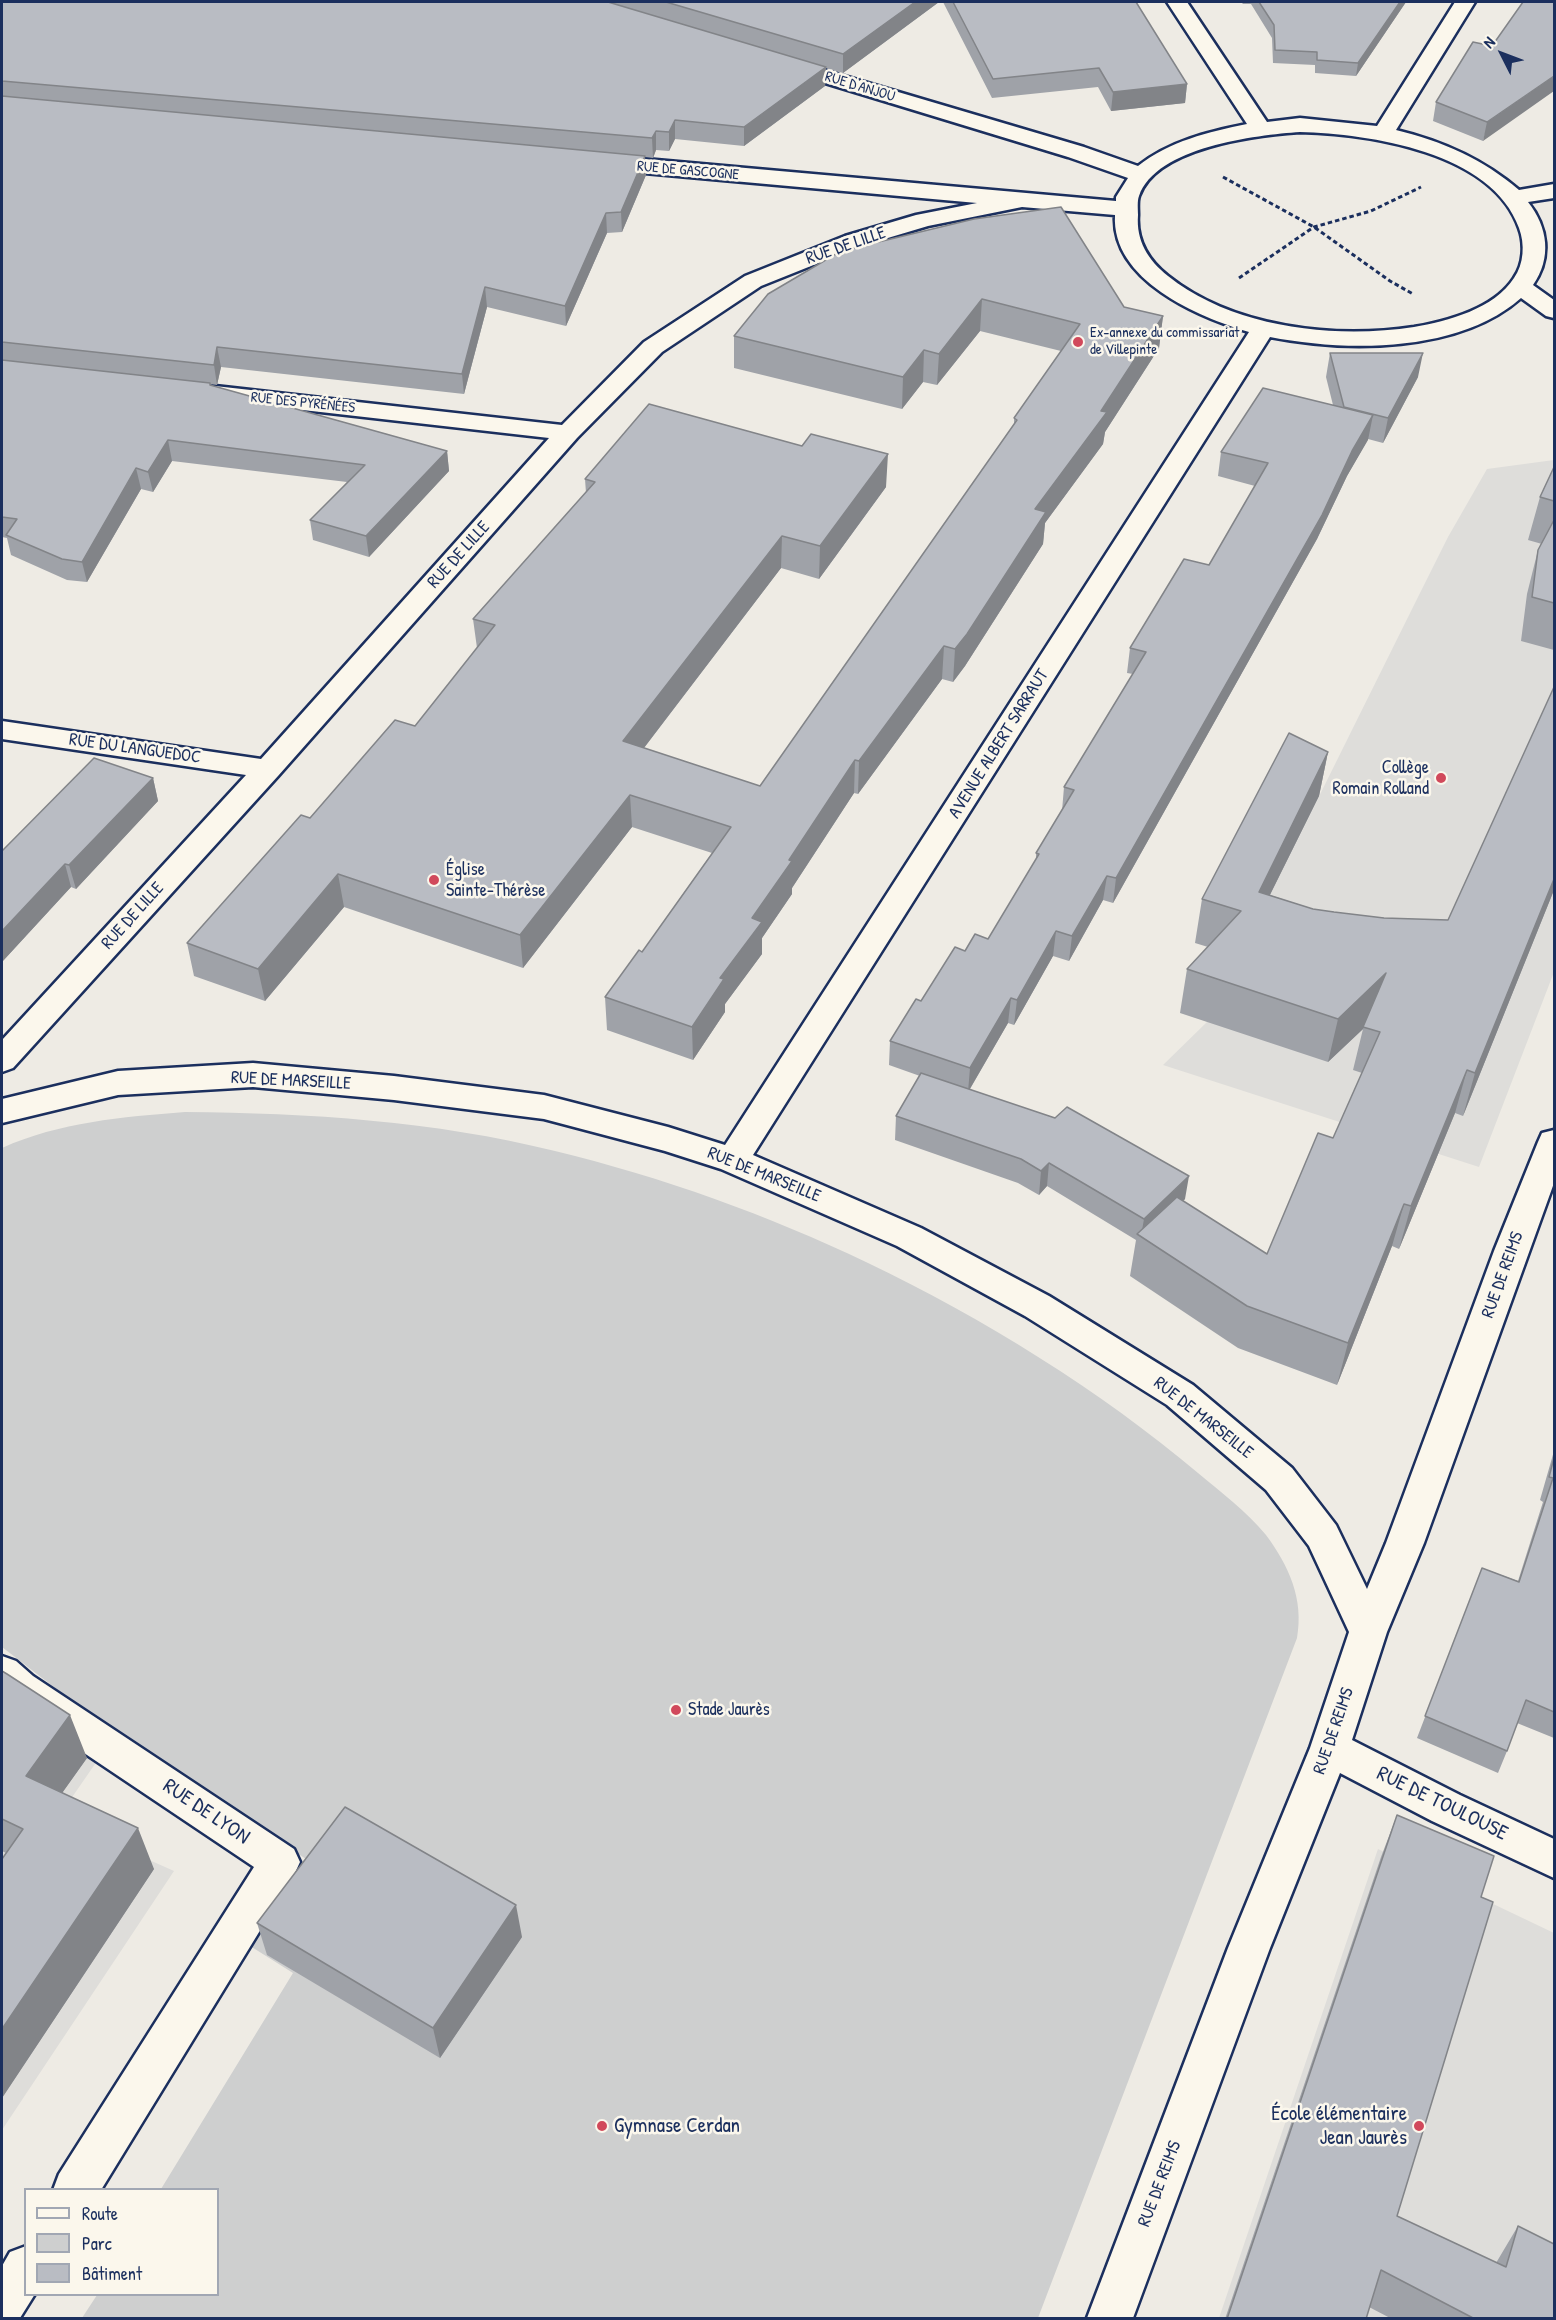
<!DOCTYPE html>
<html>
<head>
<meta charset="utf-8">
<style>
	body { margin:0 }
	#map { position:relative; width:1556px; height:2320px; overflow:hidden; background:#eeebe4; font-family:"Patrick Hand",sans-serif }
	canvas { display:block }
	.frame { position:absolute; inset:0; border:3px solid #1b2f5e; pointer-events:none }
	.legend { position:absolute; left:24px; top:2188px; width:195px; height:108px; box-sizing:border-box; background:#fbf7ec; border:2px solid #a1a7b3; margin:0; padding:8px 10px; list-style:none; font-size:18px; color:#1b2f5e }
	.legend li { display:flex; align-items:center; gap:12px; height:30px }
	.legend b { width:30px; border:2px solid #a1a7b3 }
	.north { position:absolute; left:1472px; top:24px; width:60px; height:60px; -webkit-text-stroke:4px #fbf7ec; paint-order:stroke; rotate:312deg; font-size:16px; font-weight:700; line-height:24px; text-align:center; color:#1b2f5e }
	.north::after { content:''; display:block; margin:auto; width:21px; height:27px; background:#1b2f5e; clip-path:polygon(50% 0,100% 100%,50% 72%,0 100%) }
</style>
</head>
<body>
<div id="map">
<canvas width="1556" height="2320"></canvas>
<div class="frame"></div>
<ul class="legend">
<li><b style="height:8px;background:#fbf7ec"></b>Route</li>
<li><b style="height:16px;background:#cecfcf"></b>Parc</li>
<li><b style="height:16px;background:#b9bcc3"></b>Bâtiment</li>
</ul>
<div class="north">N</div>
</div>
<script>
const c = document.querySelector('canvas').getContext('2d');
c.lineJoin = 'round';
function fill(path, color) {
  c.fillStyle = color;
  c.fill(path, 'evenodd');
}
function trace(path, color, width, dash) {
  c.strokeStyle = color;
  c.lineWidth = width;
  c.lineCap = dash ? 'butt' : 'round';
  c.setLineDash(dash || []);
  c.stroke(path);
}
function label(font, color, halo, rows, align = 'center') {
  c.font = font + ' "Patrick Hand",sans-serif';
  c.lineWidth = 5;
  c.setLineDash([]);
  c.textBaseline = 'middle';
  c.strokeStyle = halo;
  c.fillStyle = color;
  for (const [text, x, y, turn = 0] of rows) {
    c.save();
    c.translate(x, y);
    c.rotate((+turn || 0) * Math.PI / 180);
    c.textAlign = isNaN(turn) ? turn : align;
    if (halo) c.strokeText(text, 0, 0);
    c.fillText(text, 0, 0);
    c.restore();
  }
}
const built = new Path2D(`
	M1554,460V972L1479,1167L1163,1065L1207,1022L1419,595L1448,537L1487,469Z
	M2,1690L104,1751L57,1819L174,1871L2,2130Z
	M1378,1849L1554,1933V2318H1219Z`);
const green = new Path2D(`
	M185,1112C309,1113 434,1121 555,1151C662,1177 768,1215 868,1263C983,1318 1101,1391 1198,1473C1221,1492 1247,1512 1266,1535C1289,1566 1304,1599 1297,1638L1038,2318H82L97,2295L218,2294V2190L161,2189L293,1973L247,1944L306,1859L107,1728L2,1647V1148C60,1122 122,1117 185,1112Z`);
const path = new Path2D(`
	M1223,177L1314,227L1390,281L1413,294
	M1239,278L1314,227L1371,211L1421,187`);
const street = new Path2D(`
	M1167,2H1187L1267,122L1300,118L1377,126L1455,2H1475L1396,130C1442,141 1483,159 1519,190L1554,184V198L1528,202C1548,227 1552,258 1533,285L1554,300V318L1546,316L1521,298C1459,353 1347,352 1270,337L753,1155L921,1228L1049,1296L1193,1385L1292,1468L1336,1525L1367,1589L1386,1543L1494,1251L1538,1142L1542,1133L1554,1130V1183L1424,1543L1387,1632L1352,1740L1460,1795L1554,1839V1878L1432,1821L1340,1773L1270,1948L1133,2318H1087L1228,1948L1310,1748L1349,1632L1309,1546L1266,1490L1167,1405L1025,1316L897,1246L721,1169L665,1151L544,1119L394,1100L253,1087L118,1095L2,1123V1099L118,1071L253,1063L394,1076L544,1095L668,1127L725,1145L1249,332C1198,317 1111,280 1115,215L1022,207L928,226L861,246L761,286L662,352L577,438L278,776L13,1068L2,1072V1040L246,775L2,739V721L261,759L549,438L215,400L206,398L203,393L206,388L215,386L562,425L644,342L745,276L845,236L916,215L977,203L600,169L592,167L589,162L592,157L600,155L1116,201V197L1128,178L1068,157L776,68L772,64L776,60L783,58L790,60L1084,147L1138,166C1170,141 1208,132 1247,124ZM1300,132C1370,134 1492,152 1519,228C1525,244 1524,264 1514,278C1494,309 1448,321 1414,327C1334,339 1233,328 1168,276C1148,260 1136,241 1138,215C1138,209 1137,201 1139,196C1156,147 1256,135 1300,132Z
	M2,1656L16,1661L33,1676L294,1849L300,1862L294,1875L101,2190H53L59,2174L254,1867L5,1700L2,1697Z
	M26,2246V2294H35L20,2318H2V2266L10,2252Z`);
const wall = new Path2D(`
	M2,2H939L843,73L826,68L825,86L744,146L675,139L669,151L656,150L653,158L645,157L646,175L622,232L607,233L566,326L487,307L464,394L221,367L217,385L210,384V385L447,451L449,471L369,557L313,540L310,520L347,482L172,461L153,492L141,489L87,582L67,580L11,555L7,538L2,537Z
	M943,2H1136L1187,84L1185,103L1111,111L1098,87L992,98Z
	M1241,2H1406L1356,76L1315,73V65L1273,63L1272,38L1251,4H1243Z
	M1523,2L1483,141L1433,121L1436,102L1492,46Z
	M841,251L1124,307L1163,316L1159,348L1105,432L1103,444L1045,523L1043,544L965,666L953,682L942,679L858,794L854,793L792,888V894L762,938V954L725,1004V1012L693,1060L607,1030L605,997L642,952L712,853L632,827L523,968L344,907L265,1001L194,976L187,943L415,726L477,648L473,619L586,493L585,479L886,487L819,579L781,568L644,748L760,786L1014,424V418L1061,351L980,331L937,385L923,382L902,409L734,368V336Z
	M1330,353L1418,377L1383,443L1368,439L1347,476L1317,539L1113,903L1103,900L1069,961L1053,956L1014,1025L1008,1023L970,1089L1185,1199L1183,1201L1267,1254L1333,1138L1362,1073L1353,1070L1363,1029L1328,1062L1180,1013L1187,969L1208,947L1195,943L1202,899L1328,752L1319,796L1270,895L1313,909L1334,912L1384,918L1448,920L1554,890L1463,1116L1455,1113L1399,1249L1392,1246L1337,1385L1238,1348L1130,1276L1136,1240L1047,1186L1039,1195L1018,1183L895,1140L896,1116L920,1076L889,1065L890,1041L921,1001L965,951L988,939L1036,861V853L1062,811L1064,787L1133,674L1127,673L1130,648L1209,565L1255,486L1218,476L1221,452L1333,405L1326,377Z
	M1554,467V650L1521,641L1527,594L1538,550L1542,544L1528,540L1540,497Z
	M153,778L158,801L76,889L71,887L2,962V851Z
	M1554,1451V1738L1517,1723L1507,1751L1498,1773L1417,1738L1482,1568L1518,1581L1543,1502L1540,1500Z
	M2,1671L87,1758L62,1793L154,1869L2,2098V1859L6,1853L2,1851Z
	M1397,1815L1481,1897L1397,2216L1496,2263L1518,2226L1554,2319H1392L1369,2307L1366,2319H1225L1381,1857Z
	M257,1923L522,1937L440,2058L267,1955Z`);
const shadedWall = new Path2D(`
	M915,2H939L843,73V54Z
	M1400,2H1406L1356,76L1358,63Z
	M826,67L825,86L744,146V127Z
	M1554,76V91L1483,141L1487,122Z
	M1187,84L1185,103L1111,111L1113,92Z
	M675,120V139L669,151V132Z
	M656,131V150L653,158L652,138Z
	M645,156L646,175L622,232L621,212Z
	M606,213L607,233L566,326L565,306Z
	M485,287L487,307L464,394L462,374Z
	M982,299L980,331L937,385L939,354Z
	M1163,316L1159,348L1105,432L1103,444L1045,523L1043,544L965,666L953,682L955,649L1035,509L1101,411Z
	M217,347L221,367L217,385L214,365Z
	M924,350L923,382L902,409L903,377Z
	M1423,353L1418,377L1383,443L1388,418Z
	M1373,415L1368,440L1347,476L1317,539L1113,903L1116,878L1352,451Z
	M168,440L172,461L153,492L148,472Z
	M447,451L449,471L369,557L366,536Z
	M888,454L886,487L819,579L820,546Z
	M136,468L141,489L87,582L82,562Z
	M782,536L781,568L624,774L623,741Z
	M944,646L942,679L858,794L859,761Z
	M1328,752L1319,796L1250,935L1259,892Z
	M855,760L854,793L792,888V894L762,938V954L725,1004V1012L693,1060L692,1027L752,918L789,860Z
	M153,778L158,801L76,889L69,865Z
	M630,795L632,827L523,968L520,935Z
	M65,864L71,887L2,962V931Z
	M338,874L344,907L265,1001L258,969Z
	M1107,876L1103,900L1069,961L1072,936Z
	M1554,879V890L1463,1116L1475,1073Z
	M1056,931L1053,956L1014,1025L1017,1000Z
	M1386,973L1363,1029L1328,1062L1338,1019Z
	M1011,998L1008,1023L968,1092L970,1068Z
	M1467,1070L1455,1113L1399,1249L1411,1206Z
	M1049,1163L1047,1186L1039,1195L1041,1171Z
	M1189,1176L1185,1199L1144,1238L1141,1236L1144,1219Z
	M1404,1204L1392,1246L1337,1385L1348,1343Z
	M70,1715L87,1758L45,1817L26,1776Z
	M138,1828L154,1869L2,2098V2029Z
	M516,1905L522,1937L440,2058L433,2028Z`);
const building = new Path2D(`
	M2,2H608L826,67L744,127L675,120L669,132L656,131L652,138L2,81Z
	M666,2H915L843,54Z
	M953,2H1136L1187,84L1113,92L1099,68L993,79Z
	M1259,2H1400L1358,63L1317,60V52L1275,50L1274,25Z
	M1523,2H1554V76L1487,122L1436,102L1473,42L1492,46Z
	M2,96L645,156L621,212L606,213L565,306L485,287L462,374L217,347L214,365L2,342Z
	M1061,207L1124,307L1163,316L1101,411L1107,412L1035,509L1046,512L967,634L955,649L944,646L859,761L855,760L789,860L792,861L752,918L762,922L720,978L724,979L692,1027L605,997L639,950L642,952L731,827L630,795L520,935L338,874L258,969L187,943L301,815L310,818L395,720L415,726L495,625L473,619L595,482L585,479L649,404L802,446L811,434L888,454L820,546L782,536L623,741L760,786L1017,420L1014,418L1080,324L982,299L939,354L924,350L903,377L734,336L768,294L841,251L974,219Z
	M1330,353H1423L1388,418L1344,407Z
	M2,360L210,383V385L447,451L366,536L310,520L365,465L168,440L148,472L136,468L82,562L62,559L6,535L17,519L2,517Z
	M1263,388L1373,415L1352,451L1322,515L1116,878L1107,876L1072,936L1056,931L1017,1000L1011,998L970,1068L890,1041L916,999L921,1001L955,947L965,951L975,934L988,939L1039,854L1036,853L1074,790L1064,787L1146,652L1130,648L1184,559L1209,565L1268,463L1221,452Z
	M1554,467V501L1540,497Z
	M1554,520V603L1532,597L1538,550Z
	M1554,687V879L1475,1073L1467,1070L1411,1206L1404,1204L1348,1343L1247,1306L1137,1234L1177,1197L1267,1254L1318,1133L1333,1138L1380,1032L1363,1027L1386,973L1338,1019L1187,969L1241,911L1202,899L1289,733L1328,752L1259,892L1313,909L1334,912L1384,918L1448,920Z
	M94,758L153,778L69,865L65,864L2,931V851Z
	M921,1073L1055,1118L1067,1107L1189,1176L1144,1219L1049,1163L1041,1171L1021,1159L896,1116Z
	M1554,1458V1712L1526,1700L1507,1751L1425,1716L1482,1568L1519,1582L1553,1478L1549,1477Z
	M2,1671L7,1674L70,1715L26,1776L138,1828L2,2029V1859L23,1829L2,1819Z
	M345,1807L516,1905L433,2028L257,1923Z
	M1397,1815L1494,1856L1481,1897L1493,1902L1397,2216L1506,2267L1518,2226L1554,2244V2319H1475L1381,2270L1366,2319H1227Z`);
const markers = [
	[1078,342,6,"#d1495b"],
	[1441,778,6,"#d1495b"],
	[434,880,6,"#d1495b"],
	[676,1710,6,"#d1495b"],
	[602,2126,6,"#d1495b"],
	[1419,2126,6,"#d1495b"]
];
const farStreetnames = [
	["RUE D'ANJOU",860,87,17],
	["RUE DE GASCOGNE",688,171,5],
	["RUE DES PYRÉNÉES",303,403,6]
];
const farPoinames = [
	["Ex-annexe du commissariat",1090,333],
	["de Villepinte",1090,350]
];
const streetNames = [
	["RUE DE LILLE",846,246,-19],
	["RUE DE LILLE",459,555,-48],
	["AVENUE ALBERT SARRAUT",999,744,-58],
	["RUE DU LANGUEDOC",135,749,8],
	["RUE DE LILLE",133,916,-48],
	["RUE DE MARSEILLE",291,1081,3],
	["RUE DE MARSEILLE",764,1175,22],
	["RUE DE REIMS",1503,1275,-70],
	["RUE DE MARSEILLE",1203,1418,38],
	["RUE DE REIMS",1334,1731,-71],
	["RUE DE REIMS",1160,2184,-69]
];
const poiNames = [
	["Collège",1429,768,"right"],
	["Romain Rolland",1429,789,"right"],
	["Église",446,870],
	["Sainte-Thérèse",446,891],
	["Stade Jaurès",688,1710]
];
const nearStreetnames = [
	["RUE DE TOULOUSE",1442,1804,26],
	["RUE DE LYON",206,1812,34]
];
const nearPoinames = [
	["École élémentaire",1407,2114],
	["Jean Jaurès",1407,2138],
	["Gymnase Cerdan",614,2126,"left"]
];
fill(built, '#deddda');
fill(green, '#cecfcf');
trace(street, '#1b2f5e', 5);
trace(path, '#1b2f5e', 3, [4.5, 3]);
fill(street, '#fbf7ec');
fill(wall, '#9fa2a8');
fill(shadedWall, '#828488');
fill(building, '#b9bcc3');
trace(building, '#828488', 1.5);
for (const [x, y, r, color] of markers) {
  const dot = new Path2D();
  dot.arc(x, y, r, 0, 2 * Math.PI);
  c.fillStyle = color;
  c.fill(dot);
  trace(dot, '#fbf7ec', 2);
}
label('15px', '#1b2f5e', '#fbf7ec', farStreetnames);
label('15px', '#1b2f5e', '#fbf7ec', farPoinames, 'left');
label('18px', '#1b2f5e', '#fbf7ec', streetNames);
label('18px', '#1b2f5e', '#fbf7ec', poiNames, 'left');
label('21px', '#1b2f5e', '#fbf7ec', nearStreetnames);
label('21px', '#1b2f5e', '#fbf7ec', nearPoinames, 'right');
</script>
</body>
</html>
